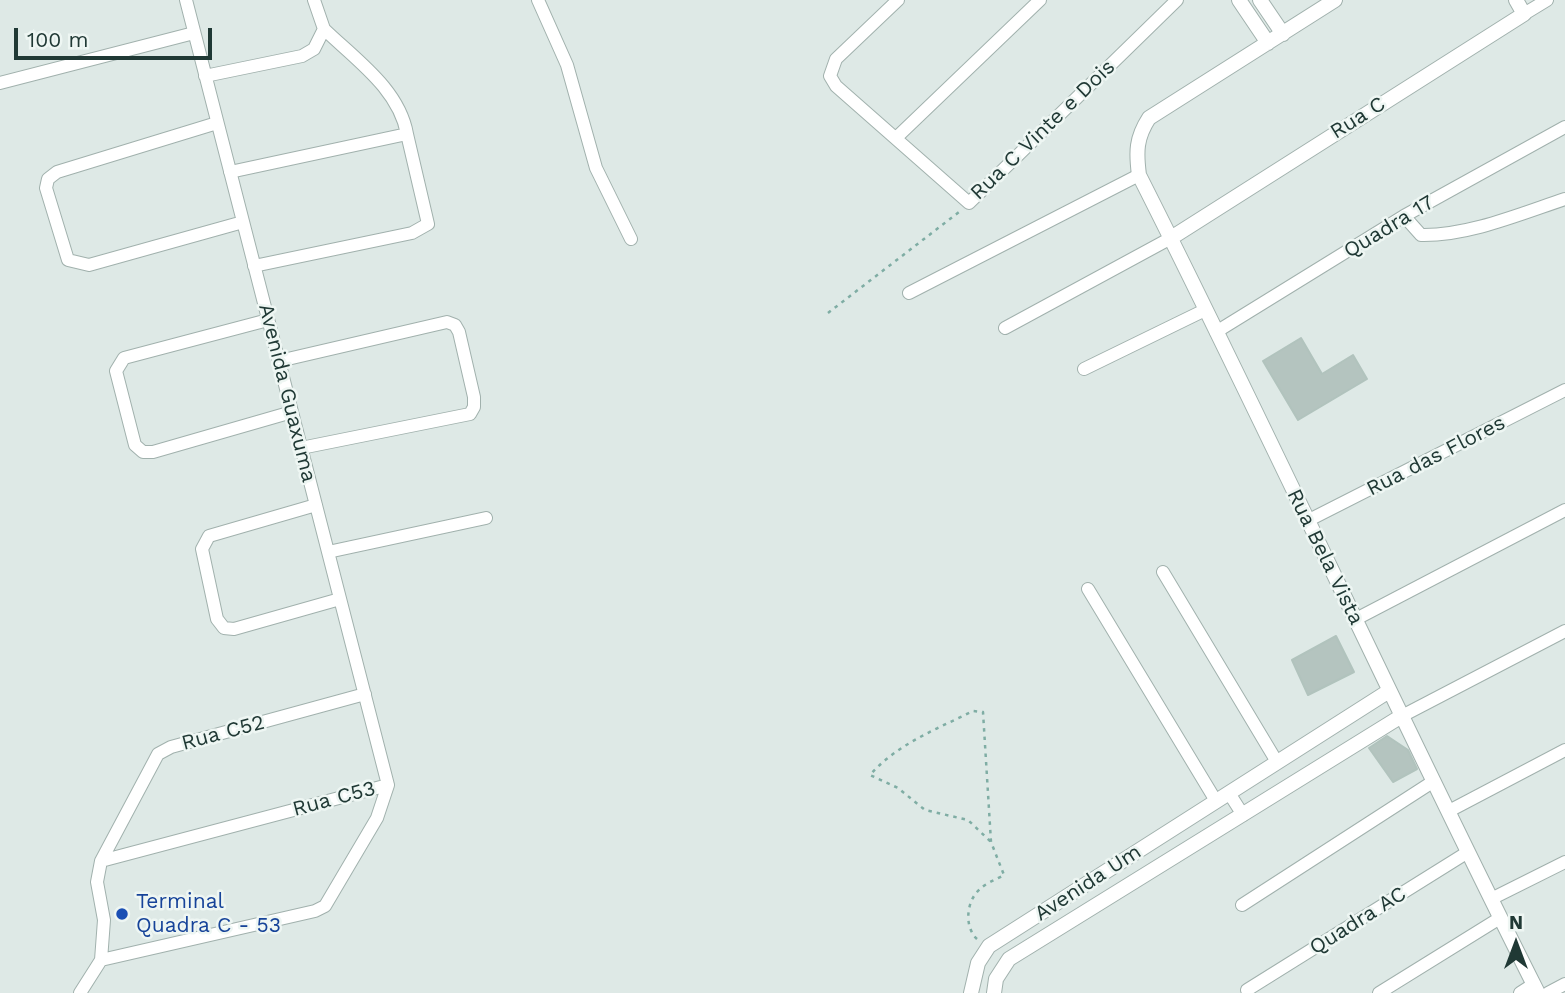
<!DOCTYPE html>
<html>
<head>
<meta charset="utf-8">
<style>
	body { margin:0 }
	#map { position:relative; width:1565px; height:993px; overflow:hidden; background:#dee9e6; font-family:"Work Sans",sans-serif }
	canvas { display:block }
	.north { position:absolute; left:1481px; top:909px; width:70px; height:70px; -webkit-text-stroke:5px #eef6f3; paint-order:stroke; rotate:0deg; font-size:19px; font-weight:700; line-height:28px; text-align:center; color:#203935 }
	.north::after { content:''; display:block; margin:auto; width:24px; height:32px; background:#203935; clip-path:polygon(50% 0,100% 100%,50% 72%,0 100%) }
	.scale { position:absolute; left:14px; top:28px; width:198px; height:32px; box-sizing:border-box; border:4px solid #203935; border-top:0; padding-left:9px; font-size:21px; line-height:24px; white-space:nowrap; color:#203935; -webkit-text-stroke:5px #eef6f3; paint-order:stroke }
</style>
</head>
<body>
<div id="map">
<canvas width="1565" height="993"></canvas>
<div class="north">N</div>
<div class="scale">100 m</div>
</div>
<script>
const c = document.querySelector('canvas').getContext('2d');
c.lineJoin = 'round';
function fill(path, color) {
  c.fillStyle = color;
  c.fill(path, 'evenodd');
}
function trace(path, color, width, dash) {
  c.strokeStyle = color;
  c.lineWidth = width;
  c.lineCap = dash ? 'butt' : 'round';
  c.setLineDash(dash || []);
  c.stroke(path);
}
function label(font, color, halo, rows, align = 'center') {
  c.font = font + ' "Work Sans",sans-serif';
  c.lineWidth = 5;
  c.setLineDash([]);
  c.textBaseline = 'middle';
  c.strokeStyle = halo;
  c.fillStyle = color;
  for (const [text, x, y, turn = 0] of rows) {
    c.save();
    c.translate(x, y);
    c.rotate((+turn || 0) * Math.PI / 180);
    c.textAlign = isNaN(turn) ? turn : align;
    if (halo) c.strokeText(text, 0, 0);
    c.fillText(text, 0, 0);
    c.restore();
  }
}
const building = new Path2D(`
	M1301,338L1322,374L1353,355L1367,379L1298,420L1263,361Z
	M1336,636L1354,672L1308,695L1292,660Z
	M1387,736L1408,750L1417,769L1393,782L1369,748Z`);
const path = new Path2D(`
	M828,313L959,212
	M977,939C964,927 966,901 980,889C986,883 997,879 1004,875L991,842L983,712L973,711C937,729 897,744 870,775L898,788L925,810L968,820L991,842`);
const minor = new Path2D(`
	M186,0L388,785
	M538,0L567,65L596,168L631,239
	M898,0L836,59L830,76L836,86L969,203L1177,0
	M1524,14L1547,0
	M324,29C356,60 399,89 407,134
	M205,76L302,56L314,49L324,29L314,0
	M0,83L194,33
	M217,123L57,172L48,179L46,188L68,260L89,265L243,222
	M897,137L1040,0
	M230,172L407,134L428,224L412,233L254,266
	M1404,216L1421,235C1468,236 1520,214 1565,199
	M909,293L1139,175
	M268,320L124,358L116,371L135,445L143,452H153L292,412
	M1005,328L1171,238
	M1216,332L1404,216L1565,127
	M279,361L447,322L455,325L459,332L474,397V407L470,414L301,448
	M1084,369L1205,310
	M316,505L209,536L202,549L217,619L224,628L234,629L340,599
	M1307,521L1565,390
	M328,552L486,518
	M1163,572L1277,762
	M1088,589L1216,801
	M1356,619L1565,510
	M1400,717L1565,631
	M1229,793L1243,815
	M1449,811L1565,750
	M101,861L388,785
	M1491,899L1565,862
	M1242,905L1434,781
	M101,960L104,920L97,882L101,861L158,754L171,747L365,694
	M1247,990L1468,852
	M80,993L101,960L315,911L325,906L377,818L388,785
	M1379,993L1500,918
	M1520,993L1534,984
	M1548,993L1565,984`);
const tertiary = new Path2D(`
	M1239,0L1268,43
	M1260,0L1283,34
	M1335,0L1149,118C1136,138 1136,152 1139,175C1276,446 1401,722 1538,993
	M1171,238L1524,14L1516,0
	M971,993L978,963L989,946L1389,691
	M994,993L996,979L1009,959L1400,717`);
const markers = [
	[122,914,7,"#1a4fb4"]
];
const streetNames = [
	["Rua C",1358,118,-32],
	["Rua C Vinte e Dois",1043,130,-44],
	["Quadra 17",1389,227,-31],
	["Avenida Guaxuma",287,393,76],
	["Rua das Flores",1436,456,-27],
	["Rua Bela Vista",1325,557,64],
	["Rua C52",223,733,-15],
	["Rua C53",334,799,-15],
	["Avenida Um",1088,883,-33],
	["Quadra AC",1358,921,-32]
];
const transitNames = [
	["Terminal",136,902],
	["Quadra C - 53",136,926]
];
fill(building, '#b4c4bf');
trace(building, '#b1c3bd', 2);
trace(minor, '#a1b1ad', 14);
trace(tertiary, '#a1b1ad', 16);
trace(path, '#7fada4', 2.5, [3.5, 5]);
trace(minor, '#fff', 12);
trace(tertiary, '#fff', 14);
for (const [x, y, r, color] of markers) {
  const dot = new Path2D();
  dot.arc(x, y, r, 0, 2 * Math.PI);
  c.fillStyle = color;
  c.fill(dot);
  trace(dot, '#eef6f3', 2.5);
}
label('21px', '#203935', '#eef6f3', streetNames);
label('21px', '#164399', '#eef6f3', transitNames, 'left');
</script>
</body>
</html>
